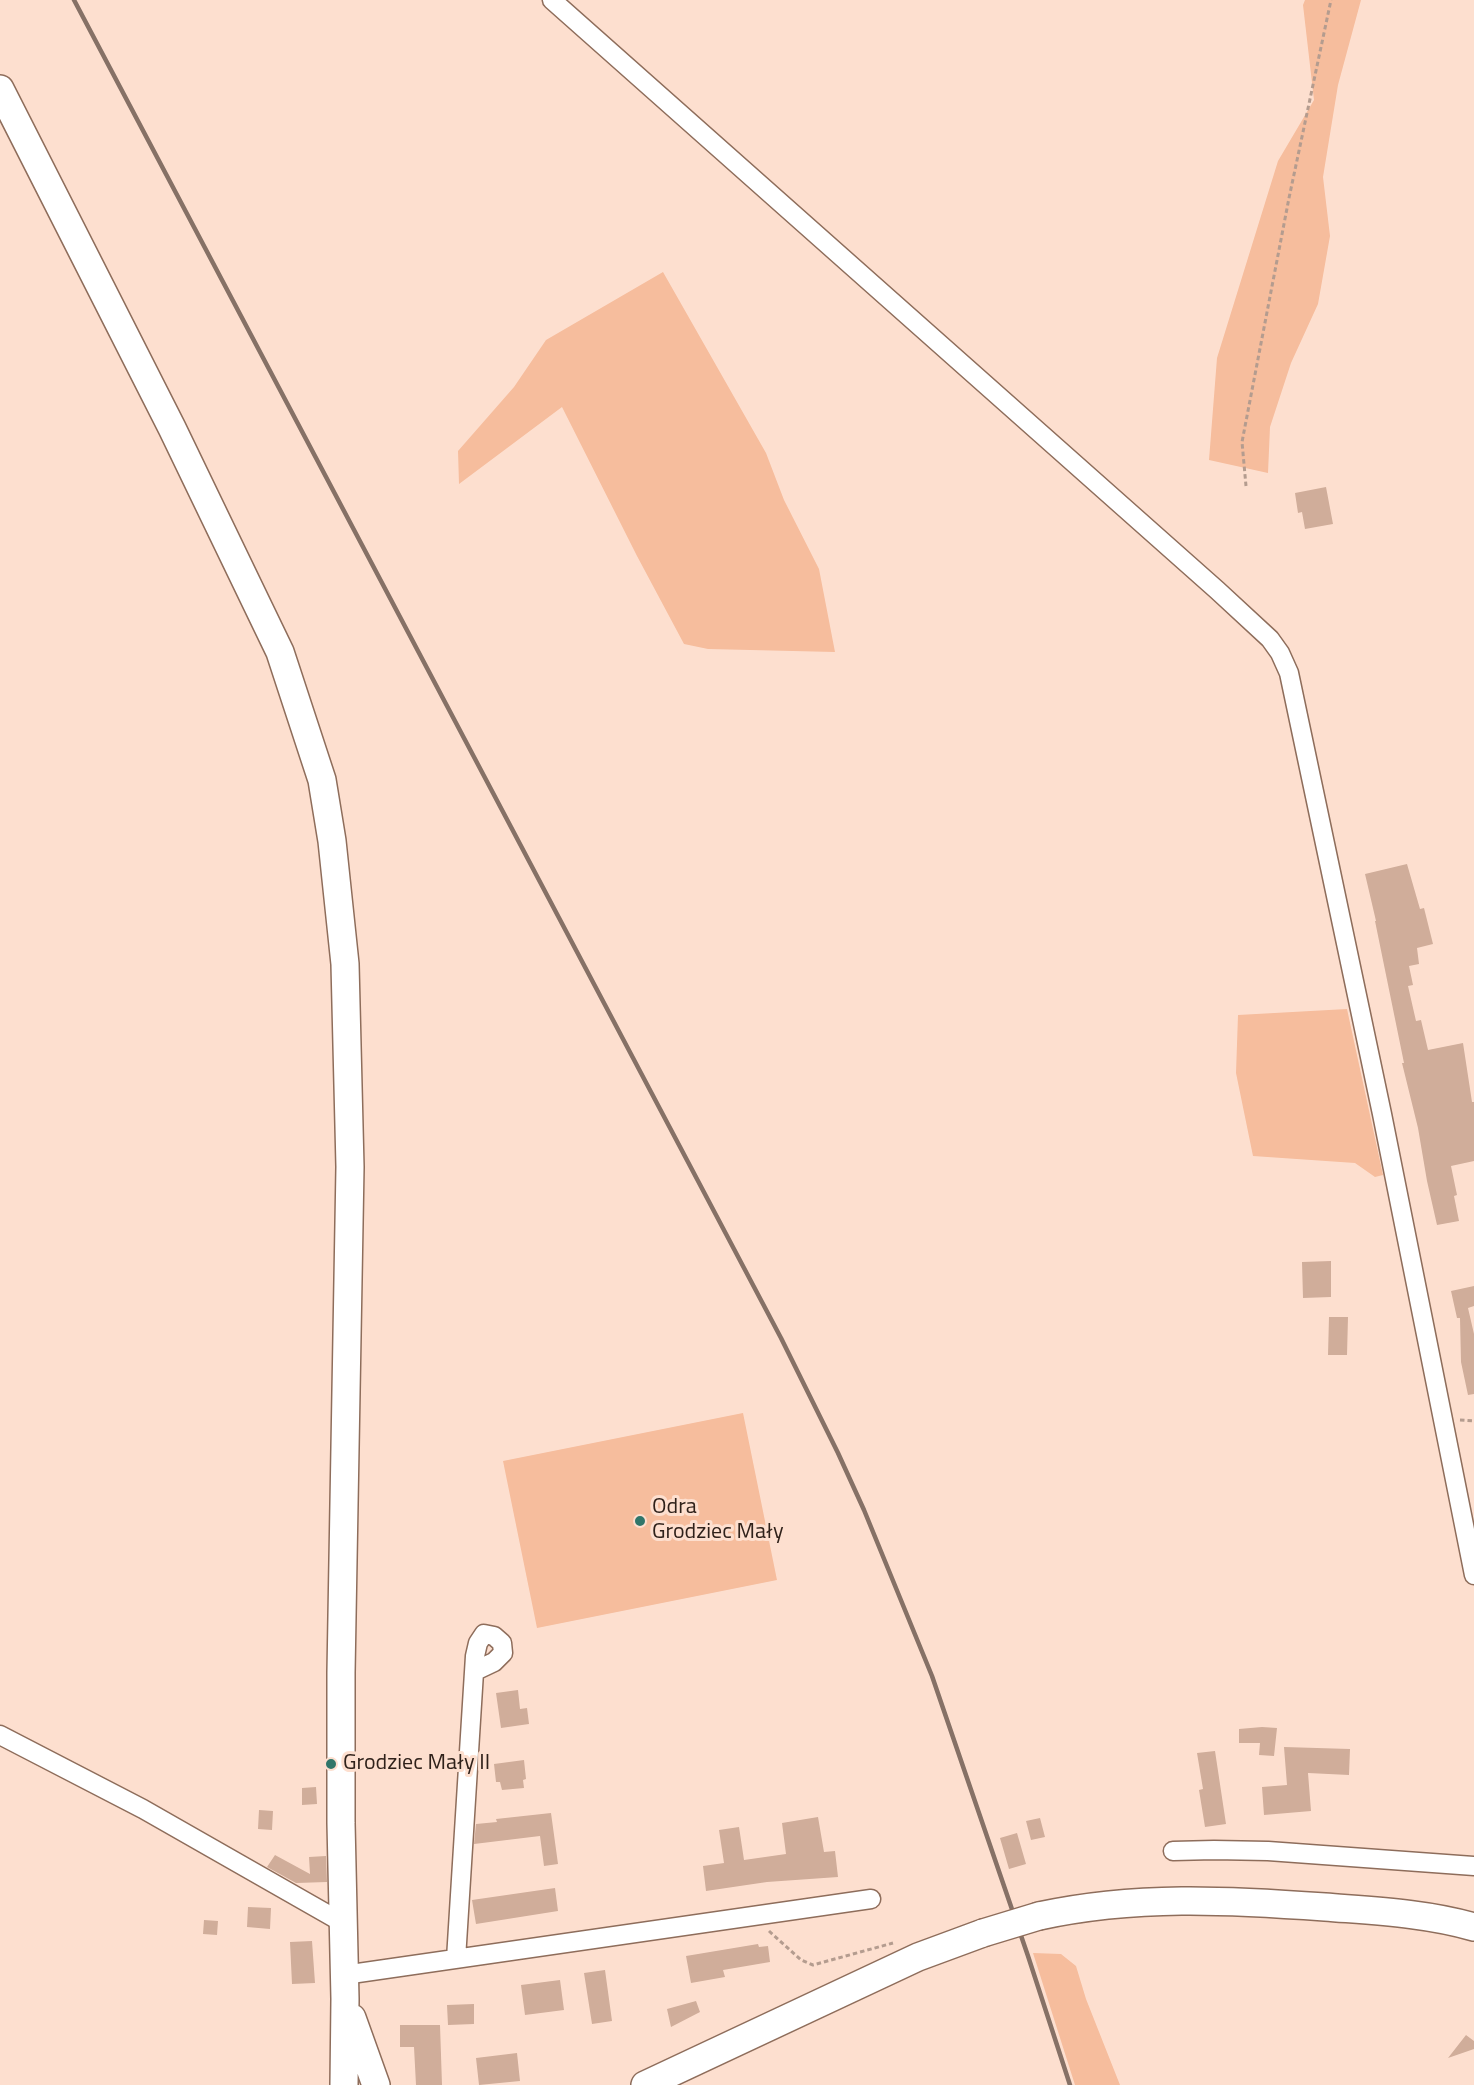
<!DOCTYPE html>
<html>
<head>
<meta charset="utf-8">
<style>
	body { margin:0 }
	canvas { display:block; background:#fddfcf }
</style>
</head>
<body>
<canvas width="1474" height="2085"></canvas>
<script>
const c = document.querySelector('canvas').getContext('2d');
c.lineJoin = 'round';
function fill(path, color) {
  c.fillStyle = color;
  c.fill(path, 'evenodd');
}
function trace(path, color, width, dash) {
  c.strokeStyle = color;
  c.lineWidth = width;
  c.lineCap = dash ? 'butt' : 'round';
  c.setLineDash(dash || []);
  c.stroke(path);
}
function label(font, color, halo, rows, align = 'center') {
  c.font = font + ' "Titillium Web",sans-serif';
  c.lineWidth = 6;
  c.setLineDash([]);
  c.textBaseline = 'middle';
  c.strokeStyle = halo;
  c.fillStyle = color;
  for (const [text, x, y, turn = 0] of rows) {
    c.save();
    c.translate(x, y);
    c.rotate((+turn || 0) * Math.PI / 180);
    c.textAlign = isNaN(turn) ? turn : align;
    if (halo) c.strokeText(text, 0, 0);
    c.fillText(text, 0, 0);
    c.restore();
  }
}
const green = new Path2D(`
	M1305,0H1361L1338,85L1323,177L1330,236L1318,304L1291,363L1270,427L1268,473L1209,460L1217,358L1278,161L1314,100L1303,5Z
	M663,272L766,453L784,500L819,569L835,652L708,649L684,644L637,556L562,407L459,484L458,451L514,387L546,340Z
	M1347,1009L1383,1175L1375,1177L1355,1163L1253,1156L1236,1073L1238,1015Z
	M743,1413L777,1580L537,1628L503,1461Z
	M1033,1953L1061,1954L1076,1966L1086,1999L1120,2085H1075Z`);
const building = new Path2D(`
	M1326,487L1333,524L1305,529L1302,512L1298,513L1295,493Z
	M1407,864L1420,909L1424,908L1433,944L1417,948L1419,964L1409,966L1413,985L1408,986L1416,1021L1421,1020L1428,1050L1463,1043L1472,1102H1474V1161L1451,1166L1457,1195L1454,1196L1459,1221L1437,1225L1427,1181L1418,1128L1402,1063H1404L1375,921H1376L1365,874Z
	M1331,1261V1297L1303,1298L1302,1262Z
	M1474,1286V1306L1468,1308L1474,1334V1394L1468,1395L1461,1362L1460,1318H1457L1451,1291Z
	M1329,1317H1348L1347,1355H1328Z
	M518,1690L520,1709L527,1708L529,1724L501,1728L496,1693Z
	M1262,1727L1277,1728L1274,1756L1259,1755L1260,1743H1239V1729Z
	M1284,1747L1350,1749L1349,1775L1308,1773L1311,1811L1264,1815L1262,1787L1287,1785Z
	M1215,1751L1226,1824L1205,1827L1199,1790L1203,1789L1197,1753Z
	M524,1760L526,1779L523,1780L524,1788L502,1790L500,1782H496L494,1764Z
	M316,1787L317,1804L302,1805V1788Z
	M259,1810L273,1811L272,1830L258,1829Z
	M551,1813L558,1864L544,1866L540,1836L474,1844L476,1824L497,1822L496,1819Z
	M818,1817L824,1852L835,1851L838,1877L767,1882L706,1891L703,1866L724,1863L719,1830L739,1827L744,1860L786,1854L782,1823Z
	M1040,1818L1045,1837L1031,1840L1026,1821Z
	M1017,1833L1026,1864L1009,1869L1000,1838Z
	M275,1855L310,1874L309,1857L326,1856L327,1882L296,1883L267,1867Z
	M555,1888L558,1911L476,1924L472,1900Z
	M248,1907L271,1908L270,1929L247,1927Z
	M204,1920L218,1921L217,1935L203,1934Z
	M312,1941L315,1983L292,1984L290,1942Z
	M758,1944L759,1947L768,1946L770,1962L723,1970L725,1977L691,1983L686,1956Z
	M605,1970L612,2021L592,2024L584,1973Z
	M560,1980L564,2010L525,2015L521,1985Z
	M696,2001L700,2012L671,2027L667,2009Z
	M474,2004V2024L448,2025L447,2005Z
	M400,2025H440L442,2085H416L414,2047H400Z
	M1466,2035L1474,2041V2049L1448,2058Z
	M517,2053L520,2081L479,2085L476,2058Z`);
const path = new Path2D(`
	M1246,486L1242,442L1289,198L1331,0
	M1460,1420L1474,1421
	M769,1931L801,1960L813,1965L893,1943`);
const street = new Path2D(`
	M552,0L1217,590L1270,639L1280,653L1289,673L1382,1114L1474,1575
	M0,1735L143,1809L343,1923
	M1173,1851L1214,1850L1268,1851L1474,1866
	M456,1959L475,1656L478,1643L484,1634L494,1636L502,1643L503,1653L494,1662L475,1671
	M344,1975L871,1899`);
const secondary = new Path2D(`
	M0,89L172,428L280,652L322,780L332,841L345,964L350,1167L341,1672V1823L345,1999L344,2085
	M1039,1916C1136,1895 1227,1900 1325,1907C1375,1911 1426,1913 1474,1927
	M352,2018L376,2085
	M645,2085L918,1957L983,1933`);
const rail = new Path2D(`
	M74,0L781,1338L838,1453L864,1510L932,1676L1028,1956L1070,2085`);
const secondaryBridge = new Path2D(`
	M983,1933L1039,1916`);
const markers = [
	[640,1521,6,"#31766a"],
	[331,1764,6,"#31766a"]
];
const poiNames = [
	["Odra",652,1508],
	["Grodziec Mały",652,1533],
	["Grodziec Mały II",343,1764]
];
fill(green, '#f6bd9d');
fill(building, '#d0ad9a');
trace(street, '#8e6d5b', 21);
trace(secondary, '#8e6d5b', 30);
trace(path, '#b49c8f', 3, [4.5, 3]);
trace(street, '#fff', 18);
trace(secondary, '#fff', 27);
trace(rail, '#867166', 4.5);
trace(secondaryBridge, '#8e6d5b', 30, []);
trace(secondaryBridge, '#fff', 27);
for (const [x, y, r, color] of markers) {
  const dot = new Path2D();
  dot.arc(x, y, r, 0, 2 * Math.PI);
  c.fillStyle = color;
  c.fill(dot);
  trace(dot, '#fddfcf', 2);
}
label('22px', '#2f211a', '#fddfcf', poiNames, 'left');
</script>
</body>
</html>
